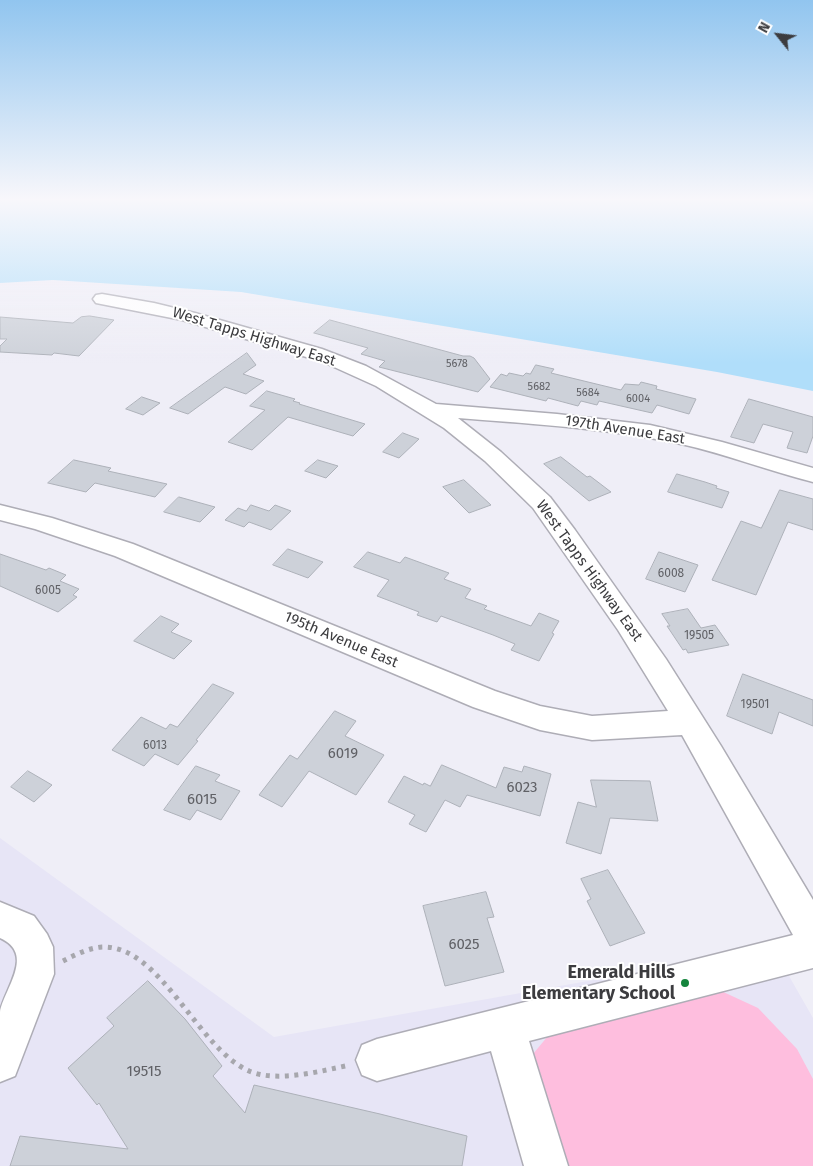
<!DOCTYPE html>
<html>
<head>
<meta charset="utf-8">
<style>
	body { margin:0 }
	#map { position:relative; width:813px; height:1166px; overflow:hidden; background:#efeef7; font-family:"Fira Sans",sans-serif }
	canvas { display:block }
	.north { position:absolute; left:753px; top:10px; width:50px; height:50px; -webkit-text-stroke:4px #fff; paint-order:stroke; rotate:299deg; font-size:14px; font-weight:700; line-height:20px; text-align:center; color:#3c3c3f }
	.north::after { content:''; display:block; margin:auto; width:18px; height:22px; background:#3c3c3f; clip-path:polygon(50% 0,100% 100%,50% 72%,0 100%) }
</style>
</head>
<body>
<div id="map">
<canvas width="813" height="1166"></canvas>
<div class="north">N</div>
</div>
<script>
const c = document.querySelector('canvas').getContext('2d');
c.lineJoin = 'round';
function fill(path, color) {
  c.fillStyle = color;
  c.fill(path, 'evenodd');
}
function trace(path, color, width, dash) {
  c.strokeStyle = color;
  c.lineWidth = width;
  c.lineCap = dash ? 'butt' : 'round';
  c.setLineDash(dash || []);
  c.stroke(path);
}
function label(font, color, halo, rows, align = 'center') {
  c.font = font + ' "Fira Sans",sans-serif';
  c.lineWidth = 4;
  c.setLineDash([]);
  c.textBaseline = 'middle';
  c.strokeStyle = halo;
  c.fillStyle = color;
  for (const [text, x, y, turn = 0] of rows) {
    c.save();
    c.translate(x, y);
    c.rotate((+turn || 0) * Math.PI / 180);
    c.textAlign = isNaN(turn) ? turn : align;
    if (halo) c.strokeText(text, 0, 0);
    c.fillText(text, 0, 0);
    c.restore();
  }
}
const built = new Path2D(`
	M0,838L274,1037L773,948L813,1018V1166H0Z`);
const green = new Path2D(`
	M719,990L758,1008L797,1049L813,1079V1166H560L533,1054L553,1030Z`);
const water = new Path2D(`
	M0,199H813V391L717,372L241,292L53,280L0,283Z`);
const building = new Path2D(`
	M90,316L114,320L79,356L54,353L52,355L0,352V346L7,339H0V317L73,323L81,317Z
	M330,320L463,356H470L474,358L490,379L478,392L379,367L385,361L361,354L368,348L314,333Z
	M247,353L256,365L243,374L264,381L246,394L225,387L188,414L170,408Z
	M536,365L554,369L551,373L621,390L625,384L639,385L641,382L657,386L656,389L696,399L689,414L657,405L652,413L599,401L597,405L581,401L578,406L548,398L546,401L490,387L501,374L507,376L509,373L523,376L526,373L530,374Z
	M267,391L295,399L293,401L300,403L299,404L365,424L353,436L288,417L252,450L228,442L265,410L250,406Z
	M142,397L160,403L143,415L126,409Z
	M749,399L813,417V436L807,453L787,448L793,432L763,424L754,443L731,437Z
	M403,433L419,439L399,458L383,452Z
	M561,457L587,477L590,476L611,492L589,501L544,464Z
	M74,460L111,468L108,471L167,484L155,497L95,483L86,492L48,483Z
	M318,460L338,466L326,478L305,471Z
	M677,474L705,482L717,486L716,488L729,492L722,508L668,492Z
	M464,480L491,505L469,513L443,487Z
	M780,490L813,499V530L788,522L756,595L712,580L741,521L761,528Z
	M179,497L215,507L200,522L164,512Z
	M251,505L269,511L275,505L291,511L271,530L249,522L244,527L225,520L238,508L246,511Z
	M288,549L323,562L308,578L273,565Z
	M368,552L400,563L405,557L449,573L444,579L471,589L465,598L487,606L484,609L531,626L539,613L559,621L552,633L554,634L539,661L511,650L515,644L493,635L441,616L437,622L417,615L419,612L377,596L389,580L354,567Z
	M659,552L698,565L685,592L646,579Z
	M0,554L46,570L49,568L66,575L60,581L79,589L73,595L77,597L58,612L0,586Z
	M688,609L701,628L715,625L729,645L688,653L686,649L683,650L667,626H670L662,614Z
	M161,616L179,624L171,632L192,641L174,659L134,641Z
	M743,674L813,700V726L779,712L772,734L727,716Z
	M213,684L234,693L196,740L198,741L178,765L155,754L144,766L112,750L141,717L166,729L170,724L177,727Z
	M335,711L356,721L345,736L384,755L356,795L309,771L282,807L259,795L290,755L297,759Z
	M442,765L496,788L504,767L522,772L524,766L551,774L540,816L467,795L460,807L445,800L426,832L409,824L415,815L388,802L404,776L423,785L424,783L430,786Z
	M196,766L220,775L215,781L240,791L221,820L197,810L190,820L164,810Z
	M28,771L52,785L34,802L11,787Z
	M591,780L650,781L658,821L610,818L601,854L566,843L578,802L596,807Z
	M608,870L645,933L610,946L587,901L591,899L581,879Z
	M486,892L494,917L487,918L504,972L445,986L423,906Z
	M148,981L185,1019L222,1066L213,1076L245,1113L254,1085L380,1114L467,1136L462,1166H10L20,1136L128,1149L99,1103L97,1105L68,1068L114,1026L107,1018Z`);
const path = new Path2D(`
	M63,961C75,955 88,948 102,947C161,945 197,1048 249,1071C277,1083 321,1071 350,1065`);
const minor = new Path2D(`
	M102,294L154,303L195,313L322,349L366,366L436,404L557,414L650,425L722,442L813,468V482C769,471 726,454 681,444C607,428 532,424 458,418L501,452L550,497L575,530L666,659L721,746L813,900V968L529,1041L568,1166H524L491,1051L377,1081L362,1075L356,1060L362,1045L377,1039L793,935L682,735L592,740L540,730L473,707L115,556L35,529L0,520V505L52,518L133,544L495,691L540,706L592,716L668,711L618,630L533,508L485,461L444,428L376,386L323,362L182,320L96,303L93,299L96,295Z
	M0,902L34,916L47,934L53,947L54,974L15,1076L0,1082C0,1060 0,1033 0,1012C4,989 36,954 0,938Z`);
const markers = [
	[685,983,5,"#15853d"]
];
const farNumbernames = [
	["5678",457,364],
	["5682",539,387],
	["5684",588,393],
	["6004",638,399]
];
const numberNames = [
	["6008",671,574],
	["6005",48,591],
	["19505",699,636],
	["19501",755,705],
	["6013",155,746]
];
const streetNames = [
	["West Tapps Highway East",254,337,17],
	["197th Avenue East",625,430,9],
	["West Tapps Highway East",589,571,54],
	["195th Avenue East",341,640,23]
];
const nearNumbernames = [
	["6019",343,754],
	["6023",522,788],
	["6015",202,800],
	["6025",464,945],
	["19515",144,1072]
];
const nearPoinames = [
	["Emerald Hills",675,973],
	["Elementary School",675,994]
];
fill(built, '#e7e5f6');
fill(green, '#febede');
fill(water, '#b0defa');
fill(building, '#cdd1d9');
trace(building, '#adb1b9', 1);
trace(minor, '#aeadb6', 3);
trace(path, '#a7a7ad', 5, [4, 5.5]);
fill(minor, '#fff');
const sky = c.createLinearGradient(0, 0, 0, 363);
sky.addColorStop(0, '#91c5ef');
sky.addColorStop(0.55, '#f8f7fb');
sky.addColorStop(1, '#f8f7fb00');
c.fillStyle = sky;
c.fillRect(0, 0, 813, 363);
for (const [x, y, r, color] of markers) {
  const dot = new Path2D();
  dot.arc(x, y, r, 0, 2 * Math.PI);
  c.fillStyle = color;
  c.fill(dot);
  trace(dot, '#fff', 2);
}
label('11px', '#606166', null, farNumbernames);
label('12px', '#606166', null, numberNames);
label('15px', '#3c3c3f', '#fff', streetNames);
label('15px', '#606166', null, nearNumbernames);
label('bold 18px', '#3c3c3f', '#fff', nearPoinames, 'right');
</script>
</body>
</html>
